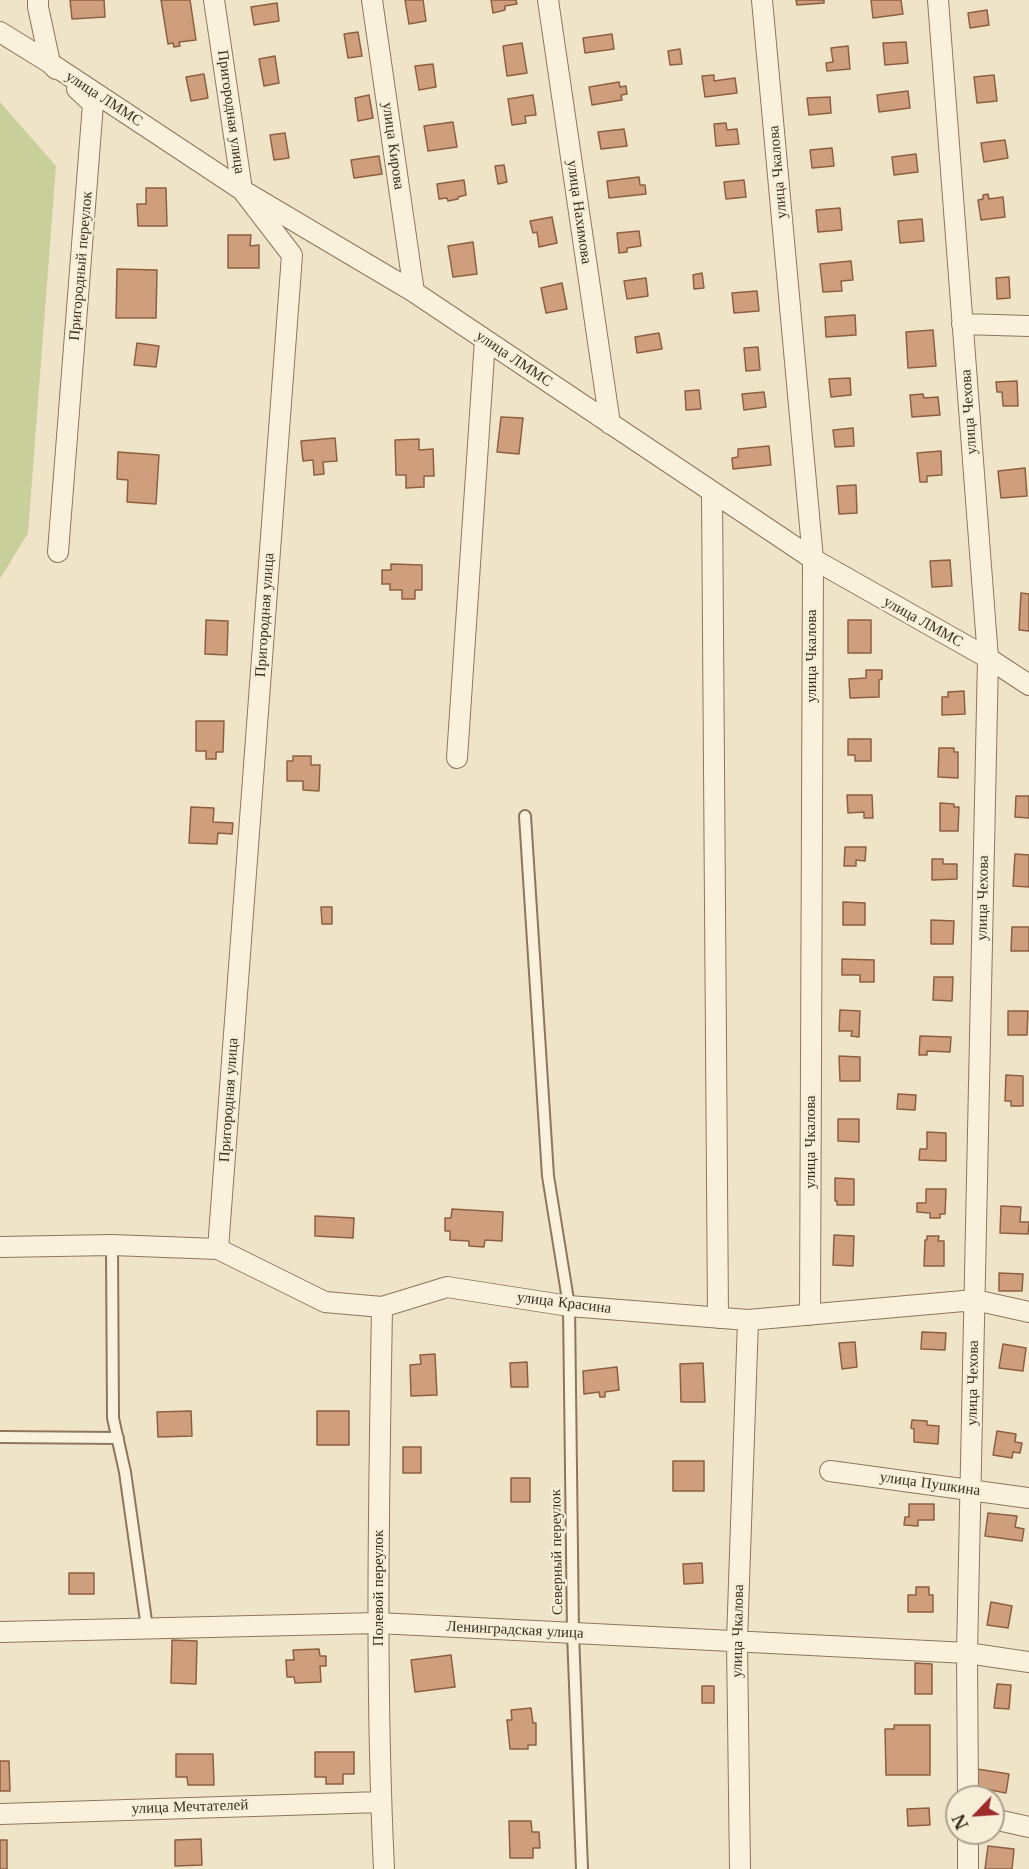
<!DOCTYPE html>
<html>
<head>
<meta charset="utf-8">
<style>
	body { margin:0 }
	#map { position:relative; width:1029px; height:1869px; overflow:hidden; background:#f0e4c8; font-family:"Libre Baskerville",serif }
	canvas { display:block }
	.north { position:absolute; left:945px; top:1785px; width:60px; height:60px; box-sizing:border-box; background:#f7eed8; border:2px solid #ada18e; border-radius:50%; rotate:245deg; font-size:16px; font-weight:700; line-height:24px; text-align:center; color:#3d2e20 }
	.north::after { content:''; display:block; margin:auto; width:21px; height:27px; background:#9e2a2b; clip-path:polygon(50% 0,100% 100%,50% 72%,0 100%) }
</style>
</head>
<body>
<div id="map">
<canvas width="1029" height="1869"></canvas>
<div class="north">N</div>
</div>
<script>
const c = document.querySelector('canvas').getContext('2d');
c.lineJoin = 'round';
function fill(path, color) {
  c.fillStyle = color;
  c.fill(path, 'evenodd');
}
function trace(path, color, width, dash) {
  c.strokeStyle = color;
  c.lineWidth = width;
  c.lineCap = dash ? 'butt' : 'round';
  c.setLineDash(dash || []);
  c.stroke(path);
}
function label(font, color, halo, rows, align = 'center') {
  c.font = font + ' "Libre Baskerville",serif';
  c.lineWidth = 4.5;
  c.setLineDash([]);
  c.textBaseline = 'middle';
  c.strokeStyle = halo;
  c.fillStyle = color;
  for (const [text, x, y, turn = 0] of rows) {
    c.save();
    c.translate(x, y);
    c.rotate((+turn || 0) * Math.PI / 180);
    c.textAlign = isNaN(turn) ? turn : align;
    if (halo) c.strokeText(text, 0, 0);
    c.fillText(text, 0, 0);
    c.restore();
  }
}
const green = new Path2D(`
	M0,102L56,166L28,533L0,579Z`);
const building = new Path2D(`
	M70,0H104L105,17L72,19Z
	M161,0H190L196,40L179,42L180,46L174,47L173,43L168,44Z
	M405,0H423L426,21L409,24Z
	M491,0H516L517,4L505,6V10L493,13Z
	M796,0H824V3L797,5Z
	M871,0H901L903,14L873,18Z
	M277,3L279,21L254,25L251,7Z
	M987,10L989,25L970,28L968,13Z
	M358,32L362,56L348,58L344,34Z
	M612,34L614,49L585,53L583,38Z
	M906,42L908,63L885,65L883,43Z
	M522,43L527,73L507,76L503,46Z
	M848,46L850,69L827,71L826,63L833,62L831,48Z
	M680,49L682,64L670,65L668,51Z
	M275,56L279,83L264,86L259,59Z
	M433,64L436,87L419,90L415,66Z
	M204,74L208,98L191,101L186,77Z
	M714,75V81L735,78L737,93L705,97L702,76Z
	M994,75L997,101L977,103L974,77Z
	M619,82L620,87L626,86L627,94L621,95L622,100L592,105L589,87Z
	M908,91L910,108L879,112L877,95Z
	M369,95L373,118L358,121L355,98Z
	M533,95L536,115L525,116L526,123L512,125L508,99Z
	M830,97L831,113L809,115L807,98Z
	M453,122L457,147L428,151L424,126Z
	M726,123L727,130L737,129L739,144L716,146L714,124Z
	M624,129L627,146L601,149L598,132Z
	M285,133L289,158L274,160L270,135Z
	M1005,140L1008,158L984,162L981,143Z
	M832,148L834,166L812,168L810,150Z
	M916,154L918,172L894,175L892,157Z
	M379,156L382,174L354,178L351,160Z
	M504,165L507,182L498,184L495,166Z
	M639,177L640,185H645L646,194L609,198L607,181Z
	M464,180L466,195L458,197V199L448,201L447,198L439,199L437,184Z
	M744,180L746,197L726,199L724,182Z
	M146,188H166L167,226H138L137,204H146Z
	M988,194L989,199L1003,197L1005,217L981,220L978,200L983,199V195Z
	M840,208L842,230L818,232L816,210Z
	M552,217L557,243L539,247L537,232L533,233L530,221Z
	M922,219L924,241L900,243L898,221Z
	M639,231L641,246L627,248V252L619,253L617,233Z
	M228,235H251L250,246L259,245V268H228Z
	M473,242L477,274L453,277L448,246Z
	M851,261L853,280L841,281L842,291L823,292L820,264Z
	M117,269L157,270L156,318H116Z
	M702,273L704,288L694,289L693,275Z
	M1009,277L1010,298L997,299L996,278Z
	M646,278L648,296L627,299L624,281Z
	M562,283L567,309L546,313L541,288Z
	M757,291L759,311L734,313L732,293Z
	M855,315L856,335L826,337L825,317Z
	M933,330L936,366L908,368L906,332Z
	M659,333L662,349L637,353L635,337Z
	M137,343L159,346L156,367L134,365Z
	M758,347L760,370L746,371L744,348Z
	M850,378L851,395L831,397L829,379Z
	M1017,381L1018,406H1003L1002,392H997L996,382Z
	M699,390L701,409L686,410L685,391Z
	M764,392L766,407L744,410L742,394Z
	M923,394L924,398L938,397L940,415L912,417L910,395Z
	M501,417L523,418L519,454L497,452Z
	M853,428L854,446L835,447L833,430Z
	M335,438L337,461L323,462L324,474L314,475L313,460L303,461L301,441Z
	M419,439V450L433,449L434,476H424V487L406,488V475H396L395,440Z
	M769,446L771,465L733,469L732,458L738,457V449Z
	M941,451L942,475L927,476V482H920L917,453Z
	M118,452L159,455L156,504L127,502L128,480L117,479Z
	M1025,468L1027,496L1001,498L998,471Z
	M856,485L857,513L839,514L837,486Z
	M950,560L952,586L932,587L930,561Z
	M391,564L422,565V590H415V599H402V590H390V584H382V570H391Z
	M1021,593L1029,594V631L1019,630Z
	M206,620L228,621L227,655L205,654Z
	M848,620H871V653H848Z
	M866,670H882V679L879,680V697L850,698L849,679L866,678Z
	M964,691L965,714L942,715V697H948V692Z
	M196,721H224L223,752H216V759H206V751H196Z
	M848,739H871V761H855V755H848Z
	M939,748H954V752H958V778L938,777Z
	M293,756H311V765H320L319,791L303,790V781H287V761H293Z
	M847,795H872L873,818H864V812L848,813Z
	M1016,796H1029V818L1015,817Z
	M940,803L954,804V807H959L958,831H940Z
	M191,807L214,808L213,822L233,823L232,834L218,833L217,844L189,843Z
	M845,847H866L865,861L856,860V866H844Z
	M1015,854L1029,855V887L1013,886Z
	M932,859H943V864H957V879L932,880Z
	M843,902L865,903V925H843Z
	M321,907H332V924H322Z
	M931,920L954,921L953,944H931Z
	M1012,927H1029V951H1011Z
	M842,959L874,960V982H860V975H842Z
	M934,977H953L952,1001L933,1000Z
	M840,1010L860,1011L859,1037L851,1036L852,1031H839Z
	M1008,1011H1028L1027,1035H1008Z
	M920,1036L951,1037L950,1052L927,1051V1055H919Z
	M839,1056L860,1057V1081H840Z
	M1006,1075L1023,1076V1106H1011V1101H1005Z
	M898,1094L916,1095L915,1110L897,1109Z
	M838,1119H859V1142L838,1141Z
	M927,1132L946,1133V1161L919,1160L920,1149H927Z
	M835,1178L854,1179V1205H837V1201H835Z
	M926,1189H946L945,1214H940V1218H930V1213L917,1212V1203H926Z
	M1001,1206L1021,1207L1020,1222H1029L1028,1234L1000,1233Z
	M452,1209L503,1212L502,1241L485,1240L484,1247L469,1246V1241L450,1240V1231H445V1218H451Z
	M315,1216L354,1218L353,1238L315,1236Z
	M834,1235L854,1236L853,1266L833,1265Z
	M927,1236H939L938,1241H944V1266H924L925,1240H927Z
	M999,1273L1023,1274L1022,1291H999Z
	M922,1332L946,1333L945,1350L921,1349Z
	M855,1342L857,1367L842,1369L839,1343Z
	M1003,1344L1026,1348L1023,1371L999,1368Z
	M435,1354L437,1395L411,1396L410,1365L421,1364L420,1355Z
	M527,1362L528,1387H511L510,1363Z
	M703,1363L705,1402H681L680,1364Z
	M617,1367L619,1390L605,1392V1397H600L599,1392L584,1394L583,1371Z
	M191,1411L192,1436L158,1437L157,1412Z
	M317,1411H349V1445H317Z
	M912,1420L927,1421V1425L939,1426L938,1444L914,1442V1429L911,1428Z
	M997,1431L1016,1434L1015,1442L1022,1443L1020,1453L1013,1452L1012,1458L993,1455Z
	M403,1447H421V1473H403Z
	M673,1461H704V1491H673Z
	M511,1478H530V1502H511Z
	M909,1504H934V1520H918V1526L904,1525L905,1517H909Z
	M988,1513L1017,1516L1015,1527L1024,1529L1022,1541L985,1536Z
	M702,1563L703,1583L684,1584L683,1564Z
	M69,1573H94V1594H69Z
	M916,1587H929V1595H933V1612H908V1595H916Z
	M991,1602L1012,1606L1008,1628L987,1625Z
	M172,1640L197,1641L196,1684L171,1683Z
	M319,1649L320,1656H326V1666H320L321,1682L295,1683L294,1677H287L286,1660H294L293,1650Z
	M451,1655L455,1687L415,1692L411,1660Z
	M915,1663L932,1664V1694H915Z
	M997,1684L1011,1685L1009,1709L994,1708Z
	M702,1686H714V1703H702Z
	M531,1708L533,1723H536V1745H528V1749H510L507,1720H512L511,1710Z
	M894,1725H930V1775H886L885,1729H894Z
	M315,1752H354V1774H343V1784H326V1777H315Z
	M176,1754H213L214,1785H188L187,1777H176Z
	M0,1761H9L10,1791H0Z
	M977,1769L1009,1774L1006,1793L974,1787Z
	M929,1808L930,1825L908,1826L907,1809Z
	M509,1821H531L532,1832H539L540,1848H533V1858H510Z
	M201,1839L202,1865L175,1866V1840Z
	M0,1840H7V1869H0Z
	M988,1846L1014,1849L1012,1869H985Z`);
const service = new Path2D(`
	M525,816L548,1176L569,1306L573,1633L582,1869
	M112,1245L113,1418L125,1472L147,1628
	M0,1437L118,1438`);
const minor = new Path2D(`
	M38,0V7L50,63L56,69
	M214,0L242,190L292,255L218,1249
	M372,0L414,292
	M548,0L610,424
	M762,0L813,559L810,1315
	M938,0L988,658L967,1653L968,1797
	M0,32L50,63L242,190L414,292L813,559L988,658L1029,685
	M962,324L1029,326
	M712,492L718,1318
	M58,552L93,104L77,89
	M457,758L485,340
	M0,1247L112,1245L218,1249L325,1302L382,1307L447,1287L569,1306L748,1320L975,1300L1029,1312
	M382,1307C379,1494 375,1682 384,1869
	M830,1471L1029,1498
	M0,1632L378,1623L967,1653L1029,1662
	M0,1814L381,1802
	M993,1819L1029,1827
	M968,1833V1869
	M740,1869L737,1641L748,1320`);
const streetNames = [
	["улица ЛММС",104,99,33],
	["Пригородная улица",231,112,82],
	["улица Кирова",393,146,82],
	["улица Чкалова",778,172,-95],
	["улица Нахимова",579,212,82],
	["Пригородный переулок",81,266,-85],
	["улица ЛММС",514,359,34],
	["улица Чехова",969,412,-94],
	["Пригородная улица",265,615,-86],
	["улица ЛММС",923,622,29],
	["улица Чкалова",812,656,-90],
	["улица Чехова",983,898,-89],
	["Пригородная улица",229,1100,-86],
	["улица Чкалова",811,1142,-90],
	["улица Красина",564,1303,7],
	["улица Чехова",973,1383,-89],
	["улица Пушкина",930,1484,8],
	["Северный переулок",557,1552,-91],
	["Полевой переулок",379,1588,-90],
	["Ленинградская улица",515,1630,3],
	["улица Чкалова",738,1631,-89],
	["улица Мечтателей",190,1807,-2]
];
fill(green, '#c9cf9b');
fill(building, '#cf9f7d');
trace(building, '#8d5f41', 1.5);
trace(service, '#8d765c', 14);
trace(minor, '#8d765c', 22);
trace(service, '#faf1dc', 10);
trace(minor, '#faf1dc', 20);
label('15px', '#3d2e20', '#f7eed8', streetNames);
</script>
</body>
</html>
